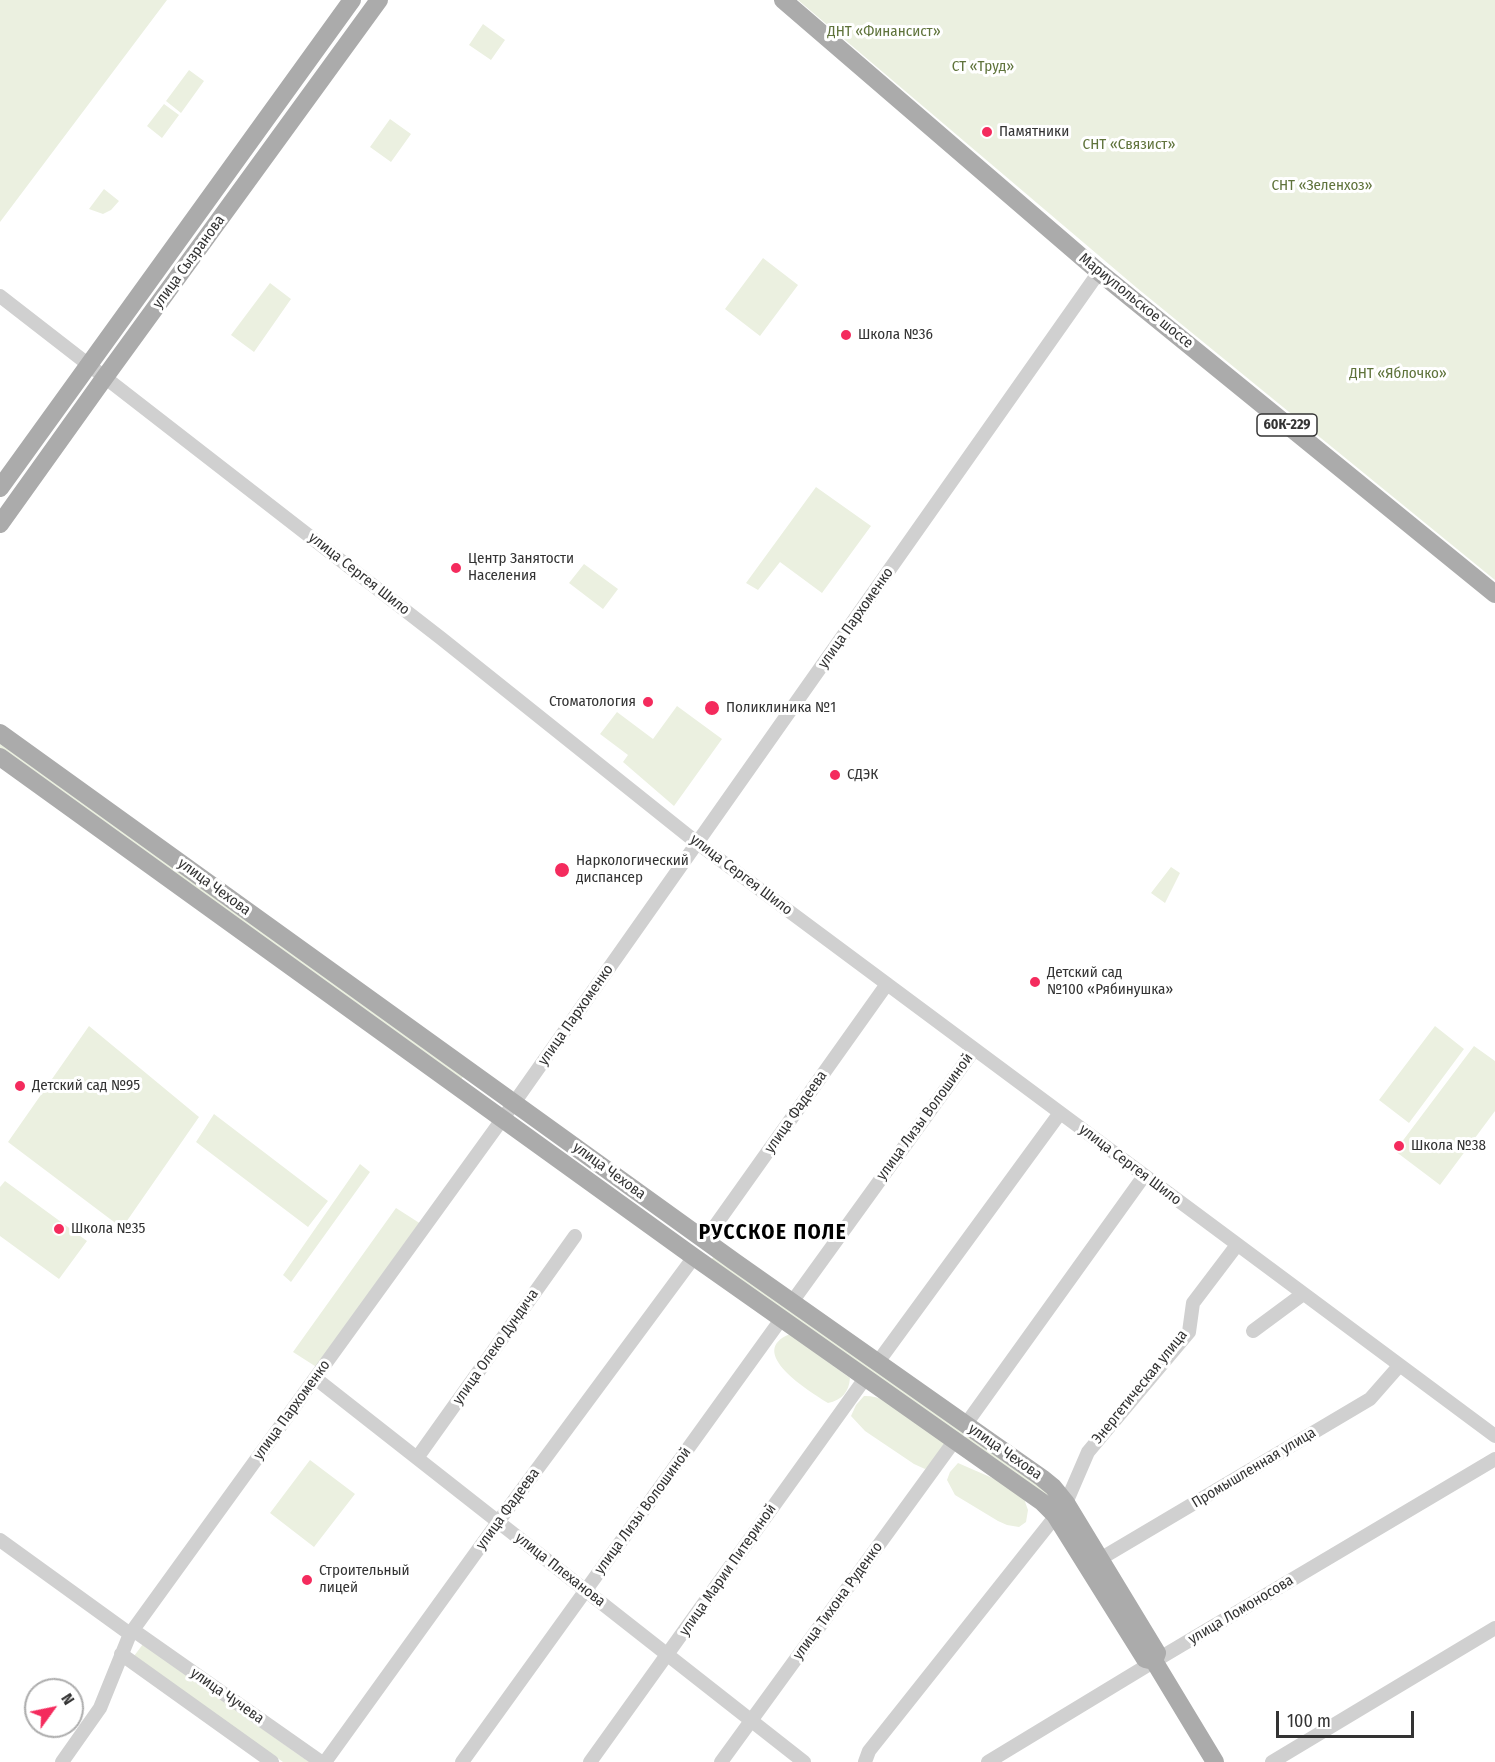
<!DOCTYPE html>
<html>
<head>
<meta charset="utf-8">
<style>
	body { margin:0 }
	#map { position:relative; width:1495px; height:1762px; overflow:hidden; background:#fff; font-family:"Fira Sans Condensed",sans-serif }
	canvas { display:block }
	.north { position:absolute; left:24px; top:1678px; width:60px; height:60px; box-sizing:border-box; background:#fff; border:2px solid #adadad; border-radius:50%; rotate:57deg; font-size:16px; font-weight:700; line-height:24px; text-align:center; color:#333 }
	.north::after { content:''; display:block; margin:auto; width:21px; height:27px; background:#f42b5d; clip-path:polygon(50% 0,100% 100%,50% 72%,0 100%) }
	.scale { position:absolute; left:1276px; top:1711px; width:138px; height:27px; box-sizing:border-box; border:3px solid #333; border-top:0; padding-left:8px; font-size:18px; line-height:21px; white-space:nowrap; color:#333; -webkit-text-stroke:4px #fff; paint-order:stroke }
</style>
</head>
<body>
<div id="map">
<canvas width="1495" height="1762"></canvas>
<div class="north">N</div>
<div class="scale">100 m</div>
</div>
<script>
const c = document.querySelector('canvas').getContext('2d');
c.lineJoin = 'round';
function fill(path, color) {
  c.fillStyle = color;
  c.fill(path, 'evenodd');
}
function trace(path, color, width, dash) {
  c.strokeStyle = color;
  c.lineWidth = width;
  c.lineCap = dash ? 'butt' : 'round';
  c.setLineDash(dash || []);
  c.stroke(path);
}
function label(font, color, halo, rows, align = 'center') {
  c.font = font + ' "Fira Sans Condensed",sans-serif';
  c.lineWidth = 6;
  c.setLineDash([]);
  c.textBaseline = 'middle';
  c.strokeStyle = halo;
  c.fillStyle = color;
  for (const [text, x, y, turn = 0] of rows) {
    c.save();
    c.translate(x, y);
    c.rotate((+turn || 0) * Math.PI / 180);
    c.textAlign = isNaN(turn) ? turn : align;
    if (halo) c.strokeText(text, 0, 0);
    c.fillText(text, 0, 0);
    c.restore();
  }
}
const green = new Path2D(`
	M0,0H167L0,222Z
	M798,0H1495V580L1137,288Z
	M483,24L505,40L491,60L469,45Z
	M189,70L204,81L181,113L166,101Z
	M164,104L179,115L162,138L147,126Z
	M390,119L411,134L391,162L370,147Z
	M104,189L119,201L111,210L103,214L89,209Z
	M763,258L798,285L760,336L725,309Z
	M270,283L291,299L254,352L231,335Z
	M816,487L871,526L822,593L780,562L758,590L746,583Z
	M584,564L618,589L603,609L569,583Z
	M677,706L722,739L674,806L623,762L628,755L600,734L617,712L653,739Z
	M0,739L466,1073L459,1082L0,752Z
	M1171,867L1180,873L1165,903L1151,893Z
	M89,1026L199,1117L122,1228L8,1142Z
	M1435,1026L1464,1049L1409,1123L1379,1100Z
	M1474,1046L1495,1061V1111L1440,1185L1395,1151Z
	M214,1114L328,1201L308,1227L196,1142Z
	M360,1164L370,1172L291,1282L283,1275Z
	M5,1181L87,1241L59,1279L0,1236V1187Z
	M396,1208L421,1224L318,1368L293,1352Z
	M716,1253L1040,1483L1057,1502L711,1260Z
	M790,1334L850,1378C849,1392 842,1400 828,1403C809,1391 745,1352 790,1334Z
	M864,1396C892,1395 922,1426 944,1443V1455L925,1469L914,1464L865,1431L851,1416L856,1405Z
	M310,1460L355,1494L314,1547L270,1513Z
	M958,1463L997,1480L1023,1496L1028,1510L1026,1522L1019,1527L1007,1525L998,1521L955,1495L947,1480L950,1472Z
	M143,1644L309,1762H283L134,1656Z`);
const minor = new Path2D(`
	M0,296L442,639L696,842L1495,1436
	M705,1240L887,984
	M792,1302L974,1050
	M1253,1331L1303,1294
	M878,1362L1060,1113
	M315,1378L804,1762
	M966,1424L1144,1176
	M417,1458L575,1236
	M0,1540L130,1634
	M1100,1559L1370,1399L1399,1366
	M133,1630L321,1762
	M121,1654L272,1762
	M62,1762L100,1708L130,1634L514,1103L1099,272
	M325,1762L498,1522L694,1257
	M462,1762L782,1318
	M590,1762L866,1377
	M721,1762L955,1440
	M865,1762L869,1751L1066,1503L1088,1452L1189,1332L1193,1303L1237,1245
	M988,1762L1148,1665L1495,1459
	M1272,1762L1495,1628`);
const major = new Path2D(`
	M783,0L1099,272L1495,594
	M0,488L352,0
	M0,524L105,377L379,0
	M0,733L735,1262L1042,1478L1053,1487L1066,1503L1157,1653L1154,1661
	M0,757L694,1257L1042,1502L1055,1515L1145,1659L1154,1661L1215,1762`);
const markers = [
	[987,132,6,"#f42b5d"],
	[846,335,6,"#f42b5d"],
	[456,568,6,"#f42b5d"],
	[648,702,6,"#f42b5d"],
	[712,708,8,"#f42b5d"],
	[835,775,6,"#f42b5d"],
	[562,870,8,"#f42b5d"],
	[1035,982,6,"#f42b5d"],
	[20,1086,6,"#f42b5d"],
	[1399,1146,6,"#f42b5d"],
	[59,1229,6,"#f42b5d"],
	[307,1580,6,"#f42b5d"]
];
const shields = [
	[1287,425,60]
];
const shieldNames = [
	["60К-229",1287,425]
];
const parkNames = [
	["ДНТ «Финансист»",884,32],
	["СТ «Труд»",983,67],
	["СНТ «Связист»",1129,145],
	["СНТ «Зеленхоз»",1322,186],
	["ДНТ «Яблочко»",1398,374]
];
const poiNames = [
	["Памятники",999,132],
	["Школа №36",858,335],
	["Центр Занятости",468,559],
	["Населения",468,576],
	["Стоматология",636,702,"right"],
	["Поликлиника №1",726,708],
	["СДЭК",847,775],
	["Наркологический",576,861],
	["диспансер",576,878],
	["Детский сад",1047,973],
	["№100 «Рябинушка»",1047,990],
	["Детский сад №95",32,1086],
	["Школа №38",1411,1146],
	["Школа №35",71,1229],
	["Строительный",319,1571],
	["лицей",319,1588]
];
const streetNames = [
	["улица Сызранова",189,262,-54],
	["Мариупольское шоссе",1136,301,39],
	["улица Сергея Шило",359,574,38],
	["улица Пархоменко",856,618,-55],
	["улица Сергея Шило",741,875,37],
	["улица Чехова",214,887,36],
	["улица Пархоменко",576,1015,-55],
	["улица Фадеева",796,1112,-55],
	["улица Лизы Волошиной",925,1117,-54],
	["улица Сергея Шило",1130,1165,37],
	["улица Чехова",609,1171,36],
	["улица Олеко Дундича",496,1347,-55],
	["Энергетическая улица",1140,1387,-51],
	["улица Пархоменко",292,1410,-54],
	["улица Чехова",1005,1452,35],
	["Промышленная улица",1254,1468,-31],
	["улица Фадеева",508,1509,-54],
	["улица Лизы Волошиной",643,1511,-54],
	["улица Плеханова",560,1570,38],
	["улица Марии Питериной",728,1570,-55],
	["улица Тихона Руденко",838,1601,-54],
	["улица Ломоносова",1241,1610,-31],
	["улица Чучева",227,1696,35]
];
const districtNames = [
	["РУССКОЕ ПОЛЕ",773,1233]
];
fill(green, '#ebf0e0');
trace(minor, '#d0d0d0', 14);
trace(major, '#ababab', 18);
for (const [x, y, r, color] of markers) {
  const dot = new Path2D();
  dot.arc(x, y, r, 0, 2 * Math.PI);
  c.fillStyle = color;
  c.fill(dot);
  trace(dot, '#fff', 2);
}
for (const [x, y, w] of shields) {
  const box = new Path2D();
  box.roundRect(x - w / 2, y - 11, w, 22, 4.5);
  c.fillStyle = '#fff';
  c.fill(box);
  trace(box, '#333', 1.5);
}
label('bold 14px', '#333', null, shieldNames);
label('15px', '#5f733b', '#fff', parkNames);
label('15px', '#333', '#fff', poiNames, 'left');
label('15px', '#333', '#fff', streetNames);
c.letterSpacing = '1.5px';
label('bold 21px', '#000', '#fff', districtNames);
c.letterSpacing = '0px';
</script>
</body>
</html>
